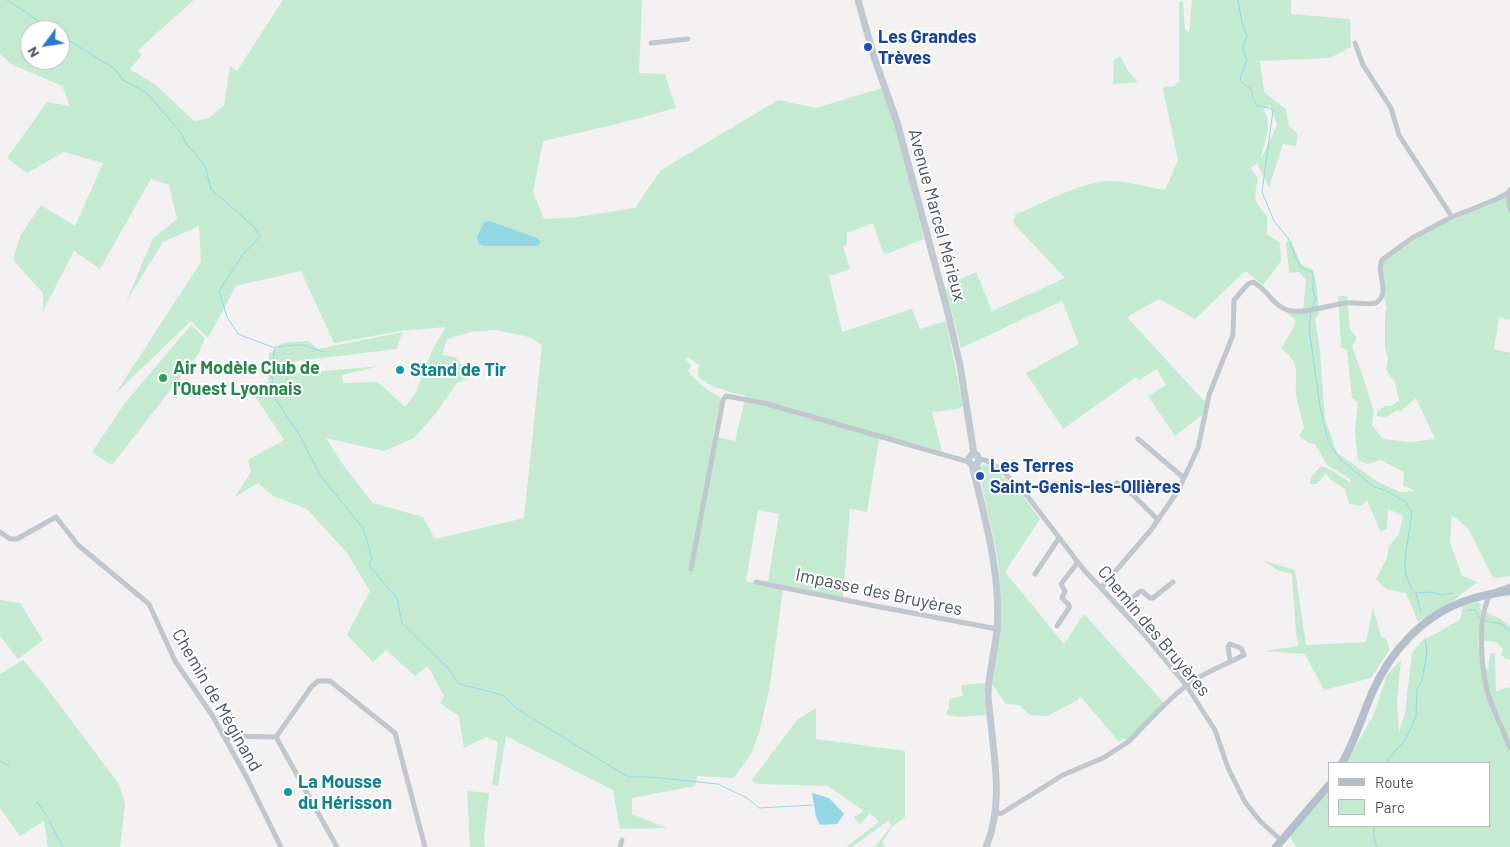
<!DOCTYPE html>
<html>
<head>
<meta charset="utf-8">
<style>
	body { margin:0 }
	#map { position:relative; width:1510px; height:847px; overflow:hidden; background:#f3f1f1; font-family:Barlow,sans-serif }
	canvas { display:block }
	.legend { position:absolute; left:1328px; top:762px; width:162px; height:65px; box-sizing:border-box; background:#fff; border:1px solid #b7bbbe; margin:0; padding:6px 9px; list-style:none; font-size:15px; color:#4a545c }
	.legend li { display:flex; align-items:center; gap:10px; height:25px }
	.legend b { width:25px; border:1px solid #b7bbbe }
	.north { position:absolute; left:20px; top:20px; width:50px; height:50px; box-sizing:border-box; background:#fff; border:1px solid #b7bbbe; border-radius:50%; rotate:239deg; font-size:14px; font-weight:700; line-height:20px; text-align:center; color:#4a545c }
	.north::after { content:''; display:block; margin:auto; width:18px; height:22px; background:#2b79d2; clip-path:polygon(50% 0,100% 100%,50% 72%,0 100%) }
</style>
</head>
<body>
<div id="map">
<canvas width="1510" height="847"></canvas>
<ul class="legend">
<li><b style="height:6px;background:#b3c0cc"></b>Route</li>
<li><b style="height:14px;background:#c4ebd2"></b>Parc</li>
</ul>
<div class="north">N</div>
</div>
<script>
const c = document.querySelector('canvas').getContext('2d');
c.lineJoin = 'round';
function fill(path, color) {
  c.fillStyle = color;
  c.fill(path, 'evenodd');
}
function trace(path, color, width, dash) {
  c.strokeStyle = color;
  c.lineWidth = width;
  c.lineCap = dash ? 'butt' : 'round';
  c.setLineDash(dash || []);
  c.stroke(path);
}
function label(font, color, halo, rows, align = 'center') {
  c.font = font + ' Barlow,sans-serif';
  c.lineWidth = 4;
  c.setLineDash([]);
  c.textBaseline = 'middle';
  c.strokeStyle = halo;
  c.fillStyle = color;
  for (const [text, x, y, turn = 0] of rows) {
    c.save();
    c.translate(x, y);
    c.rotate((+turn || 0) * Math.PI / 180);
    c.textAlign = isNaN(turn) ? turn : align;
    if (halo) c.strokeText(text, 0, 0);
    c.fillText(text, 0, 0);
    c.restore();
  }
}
const green = new Path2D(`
	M0,0H194L138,50L142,55L130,69L157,86L194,121L209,118L224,105L230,66L237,71L283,0H642L639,73L665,74L676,108L617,124L543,141L533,192L544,219L577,217L635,208L661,170L778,100L816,108L882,88L897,132L924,239L884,255L873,223L847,233V244L843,246L850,269L829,276L842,332L912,309L920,329L946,321L963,406L958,409L932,412L942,451L880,434L867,512L850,509L843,597L768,582L779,514L758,510L746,581L783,589L770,685L760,730L752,752L734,778L697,776L695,786L632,798V814L667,828L620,829L613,790L506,736L498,786L492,785L498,742L486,737L464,748L459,716L440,703L444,696L428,666L415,676L386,650L373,662L347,635L370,591L347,553L307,509L273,496L258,483L235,497L251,472L248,460L284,440L251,390L268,382L269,354L282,343L308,341L318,349L403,332L396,349L290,362L291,374L380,366L342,375L343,383L378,382L405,407L415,394L433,348L446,327L400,331L334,343L301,271L236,286L208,338L191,321L115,394L201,262L199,226L163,242L126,302L153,238L177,219L169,185L151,179L100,269L74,251L43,311V293L13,260L20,236L41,205L75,226L103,163L64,152L27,173L7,158L47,102L70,106L62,86L11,64L0,54ZM30,30H60V60H30ZM496,330L529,337L542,345L524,518L435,539L423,517L373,503L346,469L326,438L384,451L414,438L436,413L457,383L467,379L468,371L455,357L442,355L447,339L470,332ZM688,357L699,365L698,376C711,388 729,392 746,396L735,441L713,436L721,398C707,390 698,383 688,371L691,366L685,358Z
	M1192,0H1291V14L1350,19L1351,47L1330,58L1260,61L1264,92L1286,109L1289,126L1298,134L1296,146L1283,144L1269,187L1258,166L1259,163L1250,168L1258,178C1254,197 1253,201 1267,216V234L1280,243L1281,261L1263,285L1245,271L1195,319L1159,299L1127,317L1205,402L1202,415L1175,436L1148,396L1166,385L1157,369L1139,380L1136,377L1063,429L1026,373L1079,344L1062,301L961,348L946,290L949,284L976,272L992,311L1065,278L1016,226L1013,222L1015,215C1041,204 1082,181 1110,181C1127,181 1147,187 1164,190L1166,188L1178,160L1163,89L1165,86L1173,87L1179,82V2H1183L1185,29L1189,32ZM1270,105L1277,125L1261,159C1263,145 1274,122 1263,110Z
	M1120,56L1129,72L1138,82L1113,84L1114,60Z
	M1510,193V320L1499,317L1494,349L1510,353V576L1493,578L1468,528L1452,515L1450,542L1462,576L1478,582L1465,591L1450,604L1418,622L1406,593L1386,589L1376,579L1387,558L1389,546L1399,534L1403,516L1388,509L1387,529L1380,531L1367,500L1361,506L1349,504L1345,489L1331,480L1326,473L1317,484H1310V478L1321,466L1331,470L1351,483L1350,479L1327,465L1315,444L1309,443L1299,436L1304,428C1302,416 1297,405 1296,393C1295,371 1301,363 1281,348L1294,327L1296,321L1286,312H1303L1306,279L1299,272L1289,273L1286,242L1291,241L1301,264L1313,270L1317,288L1319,314L1315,318L1320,351L1325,419L1337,453L1378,482L1400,492L1415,491L1403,485L1404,472L1381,460L1367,464L1358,460L1355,432L1358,402L1352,398L1347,350L1341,347L1338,296H1347L1350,329L1357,338L1352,346L1363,377L1374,412L1372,425L1383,439L1411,442L1435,439L1416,398L1403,409L1402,412L1397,410L1386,417L1377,416V412L1385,406H1392L1399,400L1395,383L1386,370L1388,358L1385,349V314L1387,308L1384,298L1383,261L1412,239Z
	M191,325L205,338L199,353L113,464L108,463L92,452L125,403Z
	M984,464C1009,476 1024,496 1040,519L1005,572L1064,644L1084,614L1165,704L1127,741L1123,738L1119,742L1080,696L1078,700L1047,716L1030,715L1019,705L1006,704L992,684C998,642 1004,597 997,554C992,529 985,505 981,480L980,468Z
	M1262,560L1295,570L1306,645L1366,642L1373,607L1381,637L1386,638L1390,649L1371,678L1324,690L1305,654L1264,651L1298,646L1296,633L1292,574L1279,571Z
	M0,600L20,603L43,640L18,659L0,636Z
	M1477,602L1481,604L1480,610L1499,618L1510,626V658L1508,660L1501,655L1503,649L1496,642L1478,640L1482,667L1488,669L1490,653H1495L1496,691L1510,687V847H1296L1290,837L1329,791V826H1489V763H1346L1373,716L1387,675L1401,660L1397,702L1399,732L1405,713L1412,653L1422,641L1460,620L1463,606Z
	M23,660L43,683L119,784L125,804L120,847H48L44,821L20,836L0,808V674Z
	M987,683L984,694L986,715L958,717L947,715L946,711L949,708V699L963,696L961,685Z
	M816,708V739L905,751V817L892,827L882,843L886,847H875L891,826L889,820L852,847H846L879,822L870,813L860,825L854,817L864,811L828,786L760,784L751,781L797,720Z
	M467,791L489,793L484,839L485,847H470Z`);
const water = new Path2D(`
	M489,221L537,238L540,241V244L536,246H483L478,243L477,237L484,222Z
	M812,793L829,798L844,814L837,824L820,825L816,817Z`);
const stream = new Path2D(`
	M7,0L52,30
	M1238,0L1242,23L1247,36L1242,48L1247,60L1240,77L1242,83L1252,90V95L1257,106L1270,108L1273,111L1262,192L1274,221L1288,238L1300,267L1313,273V291L1316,299L1312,308
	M60,35L115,69L123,80L147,93L181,133L185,142L205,166L211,189L253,226L260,237L243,254L219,291L227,317L238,334L275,348L271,370L275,399L299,434L320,475L363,528L372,558L369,566L397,598L402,623L448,668L459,684L503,695L517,709L628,777H651L718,784L747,798L759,808L813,805
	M1311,312L1309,328L1320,407L1328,441L1340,459L1374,487L1385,490L1406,502L1412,512L1405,558V571L1411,588L1416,593L1421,613
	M275,347C283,347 292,344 301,345C310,346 316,351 325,352
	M1416,593L1431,592L1442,595L1453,593
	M1469,610H1475L1480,619
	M1486,621L1501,624L1510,630
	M0,761L9,766
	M1387,763L1388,759L1406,739L1416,716L1417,689L1422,680L1427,652L1425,638
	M37,802L48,817
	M49,821L63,847
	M1375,826L1373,832L1377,847`);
const street = new Path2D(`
	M651,43L688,39
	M1355,43L1363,65L1391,108L1399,135L1452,217
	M1508,193L1510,209
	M1138,439L1184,478
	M979,459L985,460L1002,470L1028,497L1084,570L1142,632L1186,685L1215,730L1228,768L1245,802L1260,821L1282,841
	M1117,483L1133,495L1158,520
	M0,532L10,539H17L56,517L78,545L149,604L175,661L212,715L247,778L281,847
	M691,569L723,400L726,396L764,403L969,462
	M1035,574L1059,538
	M756,582L875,606L997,629
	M1101,588L1151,530L1179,489L1198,448L1209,395L1233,335L1234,300L1248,284L1253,282C1265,288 1270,300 1281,307C1297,318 1327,305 1345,303C1356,302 1366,305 1376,303C1392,292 1375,273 1382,260L1412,238L1452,217L1497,199L1508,193L1510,190
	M1498,590L1510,586
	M1491,594C1477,614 1481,666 1487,690C1492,709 1503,729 1510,748
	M1121,610L1139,592L1142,591L1150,598H1153L1173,582
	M1057,626L1069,608V605L1062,598L1065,591L1061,584L1078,562
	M276,737L312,686L318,681H330L395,733L425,847
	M276,737L337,847
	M226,740L232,736L276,737
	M996,814L1002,813L1063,775L1103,758L1128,742C1147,723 1165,702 1186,686C1204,672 1225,665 1244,655L1241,648L1230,644L1228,647L1230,660
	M620,847L622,840`);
const secondary = new Path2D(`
	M858,0L874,57L897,122L947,309L960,365L974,454
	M972,465C985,519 1001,573 997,629C995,651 989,672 988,693C988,703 990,714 991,724C995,765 1003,807 986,847
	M977,472V465L979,459L977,455L972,454L969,458V462L972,465H977`);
const primary = new Path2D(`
	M1342,763C1355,741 1362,716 1372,693C1390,652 1422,616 1465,601C1479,596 1495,593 1510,591
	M1276,847L1329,785`);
const markers = [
	[868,47,5,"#1a4fb4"],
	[400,370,5,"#0f9aa8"],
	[163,378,5,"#2e9e5b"],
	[980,476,5,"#1a4fb4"],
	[288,792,5,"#0f9aa8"]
];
const transitNames = [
	["Les Grandes",878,37],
	["Trèves",878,58],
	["Les Terres",990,466],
	["Saint-Genis-les-Ollières",990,487]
];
const streetNames = [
	["Avenue Marcel Mérieux",937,215,75],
	["Impasse des Bruyères",879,592,12],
	["Chemin des Bruyères",1154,631,50],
	["Chemin de Méginand",217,700,60]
];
const leisureNames = [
	["Air Modèle Club de",173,368],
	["l'Ouest Lyonnais",173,389]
];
const cultureNames = [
	["Stand de Tir",410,370],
	["La Mousse",298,782],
	["du Hérisson",298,803]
];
fill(green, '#c4ebd2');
fill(water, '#95d6e4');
trace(stream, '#95d6e4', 1);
trace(street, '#c0c8ce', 5);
trace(secondary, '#c0c9d2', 7);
trace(primary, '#b3c0cc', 8);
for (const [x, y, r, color] of markers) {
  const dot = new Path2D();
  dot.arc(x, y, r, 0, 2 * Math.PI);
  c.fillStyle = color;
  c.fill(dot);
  trace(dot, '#fff', 2);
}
label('bold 18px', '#164399', '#fff', transitNames, 'left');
label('18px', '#4a545c', '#fff', streetNames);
label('bold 18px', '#27864d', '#fff', leisureNames, 'left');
label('bold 18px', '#0d838f', '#fff', cultureNames, 'left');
</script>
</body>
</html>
